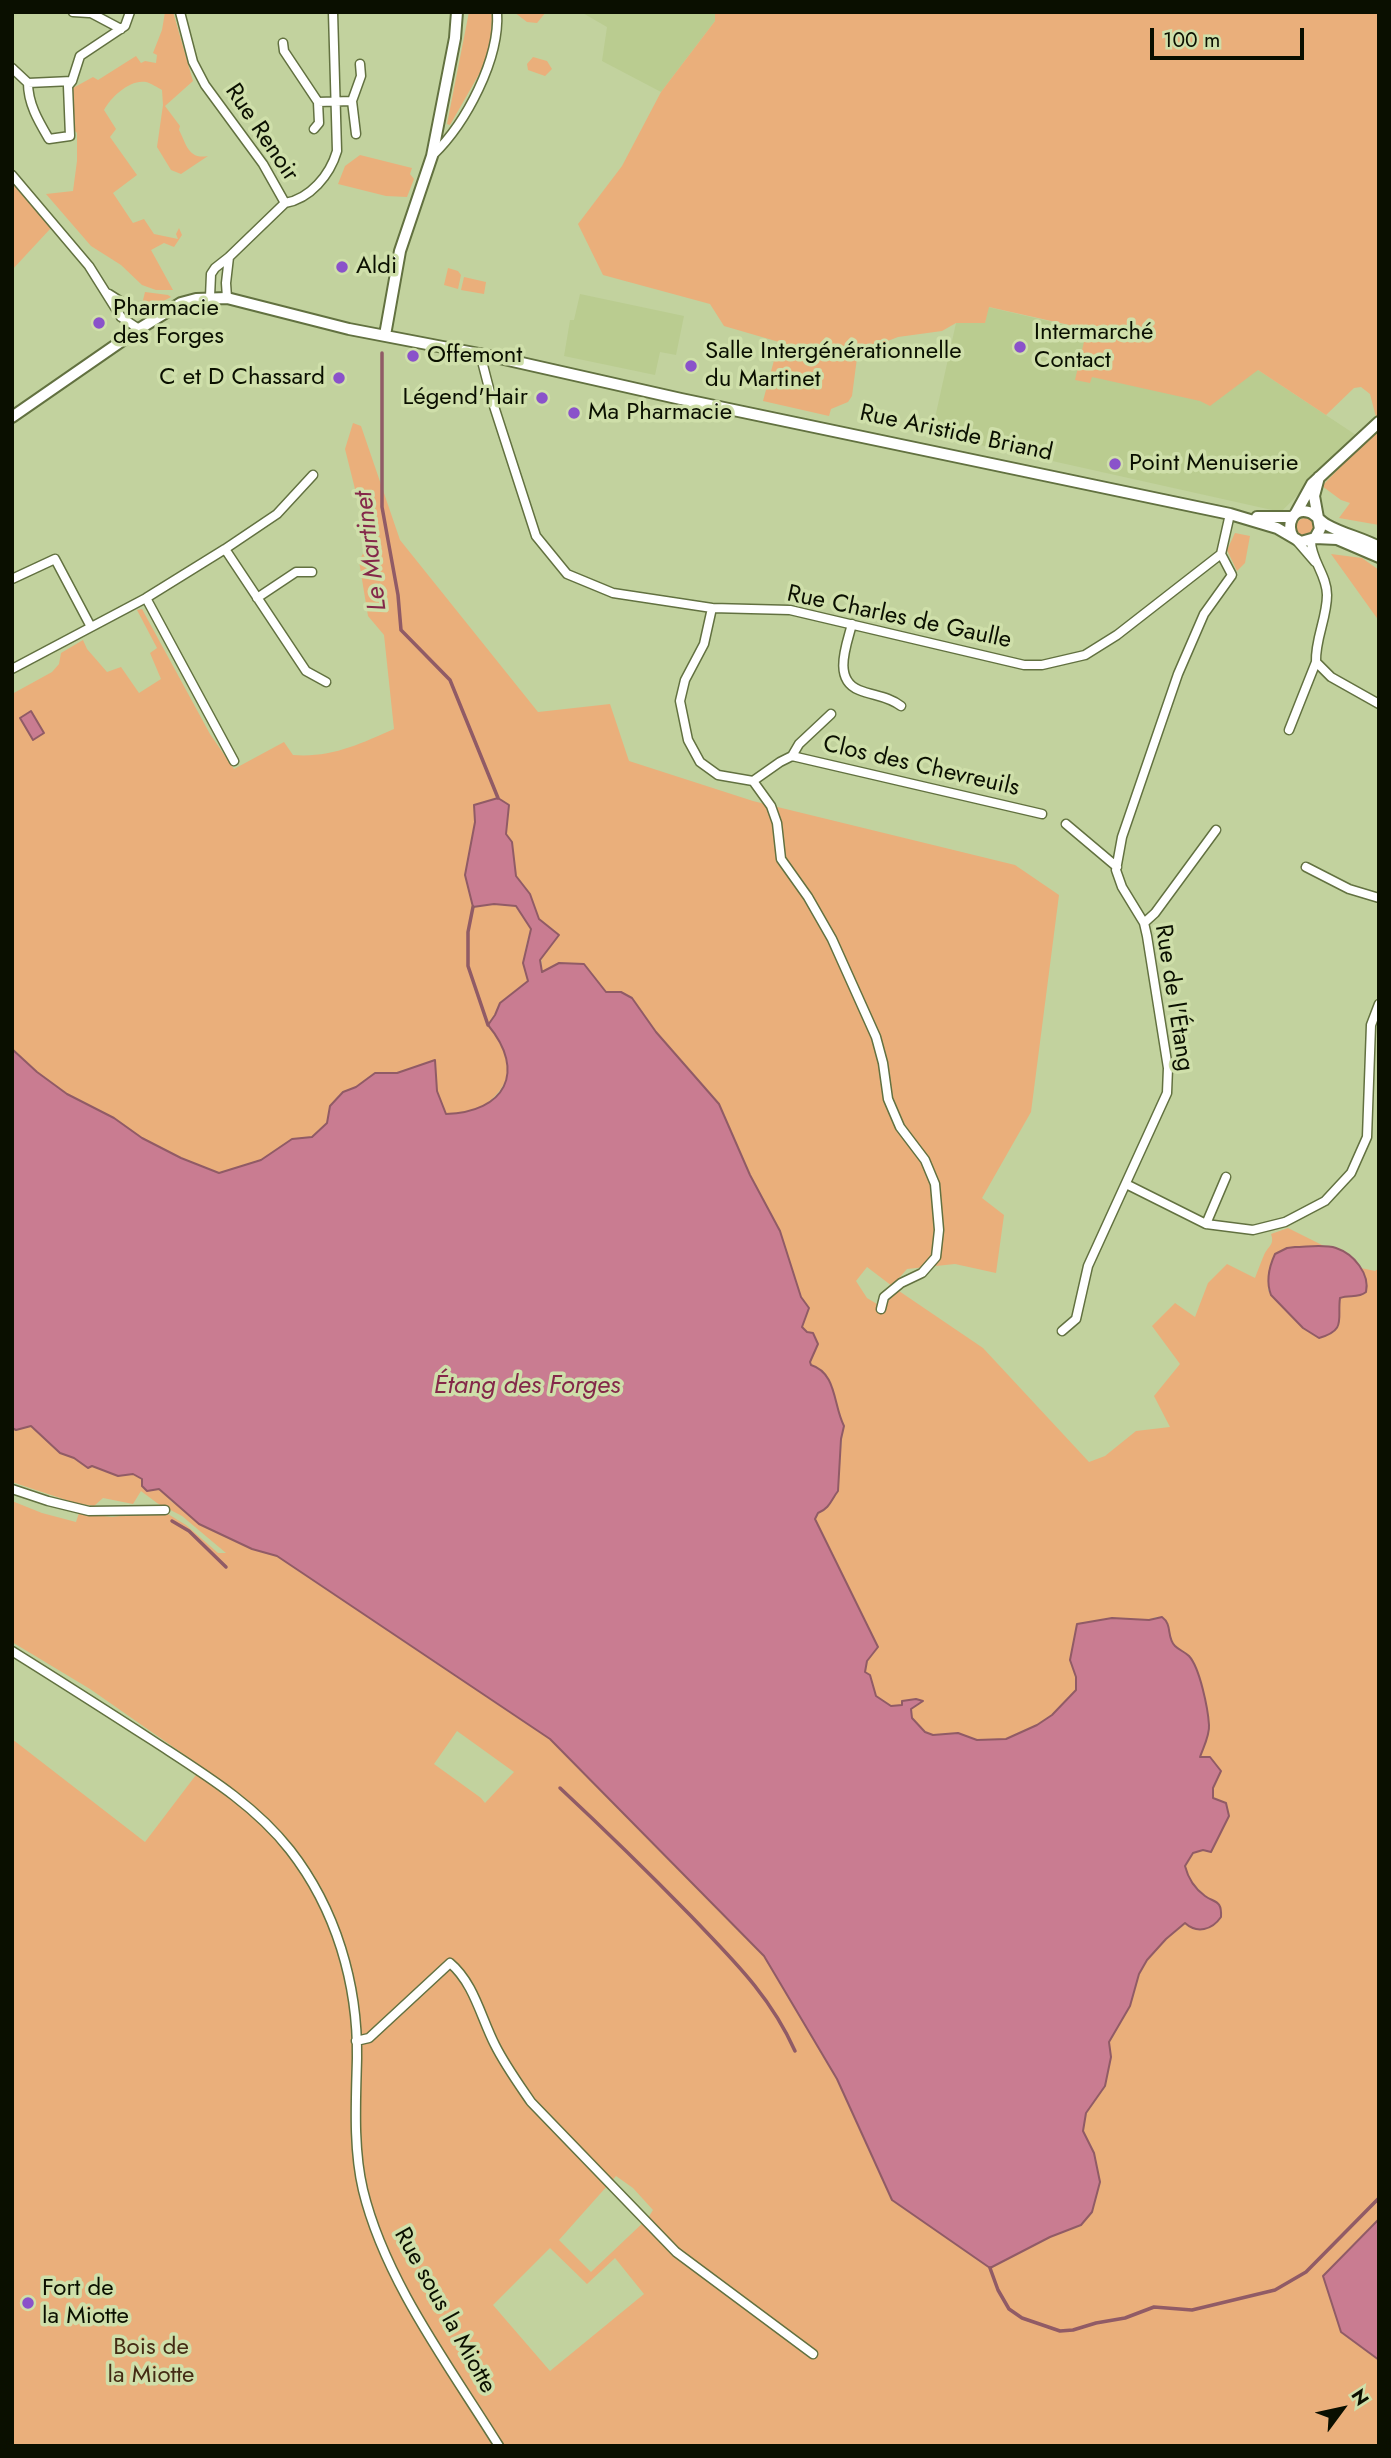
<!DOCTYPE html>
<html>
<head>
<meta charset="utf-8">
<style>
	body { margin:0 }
	#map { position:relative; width:1391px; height:2458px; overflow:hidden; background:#c2d29e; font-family:Jost,sans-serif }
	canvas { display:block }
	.frame { position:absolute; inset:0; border:14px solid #0a0f00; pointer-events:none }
	.north { position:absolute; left:1307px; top:2374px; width:70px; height:70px; -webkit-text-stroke:5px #cfdfaa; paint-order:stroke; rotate:57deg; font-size:19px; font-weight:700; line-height:28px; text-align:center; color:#0a0f00 }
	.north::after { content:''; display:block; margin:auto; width:24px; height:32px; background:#0a0f00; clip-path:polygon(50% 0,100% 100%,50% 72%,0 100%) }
	.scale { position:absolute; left:1150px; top:28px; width:154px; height:32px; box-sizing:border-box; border:4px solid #0a0f00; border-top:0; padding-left:9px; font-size:21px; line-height:24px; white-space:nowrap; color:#0a0f00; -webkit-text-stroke:5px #cfdfaa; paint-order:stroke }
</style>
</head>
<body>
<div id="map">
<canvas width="1391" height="2458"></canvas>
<div class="frame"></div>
<div class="north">N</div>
<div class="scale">100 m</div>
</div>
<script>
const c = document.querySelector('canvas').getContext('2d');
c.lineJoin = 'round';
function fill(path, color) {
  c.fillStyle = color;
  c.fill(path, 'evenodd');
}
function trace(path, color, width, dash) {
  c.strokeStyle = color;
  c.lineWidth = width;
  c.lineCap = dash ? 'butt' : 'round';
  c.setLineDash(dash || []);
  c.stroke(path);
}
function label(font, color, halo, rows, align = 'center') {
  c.font = font + ' Jost,sans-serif';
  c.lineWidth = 7;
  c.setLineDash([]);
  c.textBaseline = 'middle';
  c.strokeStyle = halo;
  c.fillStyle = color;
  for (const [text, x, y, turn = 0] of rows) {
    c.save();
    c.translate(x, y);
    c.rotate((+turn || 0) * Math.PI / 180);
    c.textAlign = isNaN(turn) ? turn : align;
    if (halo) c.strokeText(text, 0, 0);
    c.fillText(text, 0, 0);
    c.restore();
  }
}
const built = new Path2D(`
	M581,12H715V21L661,92L602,61L607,27Z
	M580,294L684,316L676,355L660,352L655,375L564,356L570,320H574Z
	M988,307L1258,370L1356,435L1281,512L976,444L931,436L956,323H985Z`);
const green = new Path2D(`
	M165,12H173L193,81L165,106L180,126L179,130C186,143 188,160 208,156L181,174L171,170L157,147L163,105L162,90C158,88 151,83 146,82C130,79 111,97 104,110L116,129L110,137L137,175L113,193L133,223L144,219L154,234L178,239L176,234L179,228L182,235L174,247L164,243L151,250L173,290H156L142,285L121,265L91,246L46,194L73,191L77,161V133L75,131L72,107L73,88L93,77L98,80L136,56L141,63L145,61L156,63L157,55L153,53L162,30Z
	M469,12H490L492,16L491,41L486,62L450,125L447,124Z
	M514,12H546L537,23L527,22Z
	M715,12H1379V414L1376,417L1370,394L1361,387L1354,388L1326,415L1258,370L1210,406L1200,401L1092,377L1090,383L1075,380L1087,329L989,307L985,323H956L942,331L898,337L867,349L857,358L852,396L848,402L831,409L829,416L763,401L779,342L724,326L710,304L603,275L578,224L622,166L661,92L715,21Z
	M533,57L547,61L552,69L545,76L528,70L527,64Z
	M360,155L412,168L410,174L414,179L407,197L386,196L338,184L345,166Z
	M12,180L51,228L12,270Z
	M448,268L458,271L461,275L458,289L444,285Z
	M464,277L486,282L484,294L461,290Z
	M145,292L168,295L171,297L156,305L142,304Z
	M353,423L361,426L400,540L538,712L610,704L629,761L753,801L1015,865L1059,895L1031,1112L982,1198L1004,1215L996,1273L955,1264L907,1269L892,1286L867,1267L856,1281L867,1298L877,1304L899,1291L983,1348L1089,1462L1105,1456L1136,1431L1170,1427L1154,1396L1180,1364L1152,1326L1175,1303L1195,1317L1208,1283L1227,1264L1255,1278C1258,1270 1261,1262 1264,1255C1268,1246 1275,1245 1271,1234L1288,1228L1326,1247H1309L1268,1274V1290L1271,1295C1289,1304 1296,1332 1321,1335C1329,1336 1335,1333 1338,1325C1342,1316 1338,1308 1340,1298L1350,1295L1367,1284L1365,1275L1361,1268L1375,1271L1379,1268V2219L1323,2277L1341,2332L1379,2360V2446H12V1739L145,1842L202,1767L90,1689L12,1642V1501L42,1513L76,1522L79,1513L112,1517L163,1511L186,1525L218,1553H226L182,1516L157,1503L141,1491L133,1504L103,1498L94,1506L75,1503L12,1482V1428L16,1430L31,1426L60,1453L74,1458L83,1465L92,1466L118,1476L133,1474L159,1488L172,1502L252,1549L277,1556L550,1739L764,1956L837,2079L892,2200L1050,2237L1081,2226L1094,2153L1083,2131L1086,2113L1105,2086L1111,2057L1109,2042L1130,2006L1139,1974L1147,1960L1166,1939L1182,1926L1206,1897L1189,1879L1185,1866L1193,1853L1203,1850L1211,1851L1229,1816L1226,1803L1213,1798V1788L1221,1771L1200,1758L1205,1707L1204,1693L1189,1655L1175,1647L1169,1636V1625L1156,1617L1149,1620L1112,1618L1070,1660L1076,1677V1690L1052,1715L1037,1725L1006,1739L977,1740L948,1733L933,1735L925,1732L912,1718L911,1709L922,1702C915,1699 910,1700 902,1702V1705L891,1706L876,1696L863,1671L867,1661L878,1647L815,1519L818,1513C845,1503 838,1450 844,1426C834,1407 836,1371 811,1365L810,1362L818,1344L802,1327L809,1308L801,1297L780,1231L750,1175L719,1104L656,1032L632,998L613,991L606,992L542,972L539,919L530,894L516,876L512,842L506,834L508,805L498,798L475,805V822L465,875L473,907L494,904L516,906L531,929C525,945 521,965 528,981L500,1003L495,1015L491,1019C496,1032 506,1046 508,1060C512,1082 493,1103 473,1111C465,1114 455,1113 446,1114L437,1091L434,1060L397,1073H375L356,1087L343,1092L330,1106L327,1123L312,1137L292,1139L261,1160L219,1173L181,1158L142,1138L114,1118L67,1094L37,1072L12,1049V694L52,672L59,664L61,653L83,640L87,649L107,672L121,667L139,693L161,679L150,653L157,648L137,610L142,609L210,734L234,769L284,742L293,755C331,758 360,744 394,729L384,635L368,616L359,561L374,533L371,501H358L345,449ZM457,1731L514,1772L485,1803L481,1798L434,1764ZM616,2176L633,2188L653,2210L648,2218L591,2272L559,2240ZM550,2248L587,2284L615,2258L644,2294L550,2371L493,2305Z
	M1379,431V525L1339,518L1350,503L1341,500L1322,486L1357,450Z
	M1296 527a9 9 0 1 1 18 0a9 9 0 1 1-18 0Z
	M1235,533L1250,536L1245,563L1237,571L1227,550Z
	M1331,554L1362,558L1379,570V621Z`);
const water = new Path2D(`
	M31,711L44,733L33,740L20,718Z
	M498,798L509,805L506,834L512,842L516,876L530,894L539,919L559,935L540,960L542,972L559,963L584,964L606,992H621L632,998L656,1032L719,1104L750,1175L780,1231L801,1297L809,1308L802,1327L807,1332L813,1333L818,1344L810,1362L811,1365C837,1373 833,1405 844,1426L841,1439L838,1491C831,1500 830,1508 818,1513L815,1519L878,1647L867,1661L865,1672L870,1675L876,1696L891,1706L902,1705V1701L916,1699L923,1701L911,1709L912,1718L925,1732L933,1735L958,1733L977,1740L1006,1739L1037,1725L1052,1715L1076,1690V1677L1070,1660L1077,1624L1112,1618L1149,1620L1162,1617C1173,1625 1166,1637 1175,1646C1179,1650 1185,1652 1189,1656C1200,1668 1208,1709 1209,1725C1210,1735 1203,1748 1200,1757H1210L1221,1771L1213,1788V1798L1226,1803L1229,1816L1211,1852L1203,1850L1193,1853L1185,1866C1188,1878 1194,1888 1205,1896C1215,1903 1222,1900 1221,1917C1212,1930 1197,1934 1185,1923L1166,1939L1147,1960L1139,1974L1130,2006L1109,2042L1111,2057L1105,2086L1086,2113L1083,2131L1094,2153L1100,2182L1092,2212L1081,2225L1050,2237L990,2268L892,2200L837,2079L764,1956L550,1739L277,1556L252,1549L199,1524L159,1489L147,1491L142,1486V1479L133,1474L118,1476L92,1466L88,1468L74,1458L60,1453L31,1426L16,1430L12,1428V1049L37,1072L67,1094L114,1118L142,1138L181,1158L219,1173L261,1160L292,1139L312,1137L327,1123L330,1106L343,1092L356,1087L375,1073H397L435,1060L437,1091L446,1114C505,1112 527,1072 488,1025L495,1015L500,1003L528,981L523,963L531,929L516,906L494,904L473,907L465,875L475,822L474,805Z
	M1295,1247C1307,1247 1324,1244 1336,1248C1354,1254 1370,1274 1366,1292C1358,1299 1349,1294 1340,1298C1337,1319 1347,1330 1319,1338L1303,1328L1271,1295C1266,1282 1269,1267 1275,1254L1287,1248Z
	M1379,2219V2360L1341,2332L1323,2276Z`);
const stream = new Path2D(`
	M382,353V507L398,595L401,630L450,680L498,798
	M473,907L468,932V966L488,1025
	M172,1521L189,1531L226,1567
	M560,1788C605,1830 648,1872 691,1916C732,1959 770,1995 795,2051
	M990,2268L998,2290L1009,2309L1022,2318L1060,2331L1073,2330L1096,2323L1125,2318L1154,2307L1192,2310L1275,2290L1306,2272L1379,2198`);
const street = new Path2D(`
	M73,12L89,13
	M89,12L121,29
	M180,12L193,62L205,85L263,164L285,203L229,257L215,268L211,274L210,297
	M283,43L284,51L318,102L352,101L361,76L360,64
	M12,68L28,83L72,81L80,56L125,26L130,12
	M28,83C28,104 39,122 49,139L70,136L68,86L72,81
	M352,101L356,134
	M314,129L319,123L318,102
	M433,155C466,123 500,59 497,12
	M12,175L89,266L121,317L139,329
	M285,203C310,199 330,175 337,151L333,12
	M109,294L131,308L165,313
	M227,298L226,283L229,257
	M484,355L483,365L492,400L536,536L567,574L613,593L712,608L790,610L1024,665H1042L1085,655L1117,635L1221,554L1230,514
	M1296,540L1315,562
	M1311,541C1311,560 1327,575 1327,595C1327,618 1315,639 1316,662L1331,677L1379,704
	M225,549L306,671L326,682
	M12,579L55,559L91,627
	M146,598L234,761
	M257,598L296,572H312
	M712,608L704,644L685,680L680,701L688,740L700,762L718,775L753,781L771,806L777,823L781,859L808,897L832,939L876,1037L883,1063L888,1099L900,1127L925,1160L935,1184L939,1230L936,1257L922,1273L901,1283L884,1297L881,1309
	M852,624C847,644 832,679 859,690C874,696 888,696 901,706
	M12,669L146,598L225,549L277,514L313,475
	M1289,730L1316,662
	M792,756L799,744L831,714
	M753,781L780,762L792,756L1042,814
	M1066,824L1117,867
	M1306,867L1349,889L1379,898
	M1144,923L1155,913L1216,830
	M1126,1184L1206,1224L1253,1230L1285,1222L1325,1201L1351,1173L1367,1137L1371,1025L1379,1004
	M1206,1224L1226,1177
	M1062,1331L1076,1319L1088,1266L1167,1093L1168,1068L1147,936L1144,923L1122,887L1116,870L1122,837L1178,674L1204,614L1232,575L1221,554
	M12,1489L48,1501L89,1511L165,1510
	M12,1651C60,1681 107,1711 155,1742C204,1774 254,1804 290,1850C336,1909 358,1984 357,2058C356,2100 353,2148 363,2190C385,2281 450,2367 499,2446
	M356,2041L369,2038L450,1963C474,1983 481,2018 495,2045C505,2065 518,2083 531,2102L676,2252L813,2354`);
const secondary = new Path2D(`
	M385,335L400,251L432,156L455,38L457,12
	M12,417L139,329L181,303L196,299L227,298L349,329L495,357L681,399L1230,514L1277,528L1301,542L1315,538L1320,529L1314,496L1319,477
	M1296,513L1312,484L1379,422
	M1257,517H1292
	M1293,537C1286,525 1292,507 1309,512C1316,514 1320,522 1327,525C1343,534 1362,538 1379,547
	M1315,538L1337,539L1379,557`);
const markers = [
	[342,267,7,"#8a52ca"],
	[99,323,7,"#8a52ca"],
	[1020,347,7,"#8a52ca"],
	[413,356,7,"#8a52ca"],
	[691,366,7,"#8a52ca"],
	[339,378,7,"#8a52ca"],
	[542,398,7,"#8a52ca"],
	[574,413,7,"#8a52ca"],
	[1115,464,7,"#8a52ca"],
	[28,2303,7,"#8a52ca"]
];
const streetNames = [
	["Rue Renoir",261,133,56],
	["Rue Aristide Briand",956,434,12],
	["Rue Charles de Gaulle",899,618,12],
	["Clos des Chevreuils",921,767,13],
	["Rue de l'Étang",1173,998,81],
	["Rue sous la Miotte",444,2311,61]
];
const poiNames = [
	["Aldi",356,267],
	["Pharmacie",113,309],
	["des Forges",113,337],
	["Intermarché",1034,333],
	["Contact",1034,361],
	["Salle Intergénérationnelle",705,352],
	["du Martinet",705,380],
	["Offemont",427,356],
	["C et D Chassard",325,378,"right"],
	["Légend'Hair",528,398,"right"],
	["Ma Pharmacie",588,413],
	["Point Menuiserie",1129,464],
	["Fort de",42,2289],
	["la Miotte",42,2317]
];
const parkNames = [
	["Bois de",151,2348],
	["la Miotte",151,2376]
];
const waterNames = [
	["Le Martinet",372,551,-97],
	["Étang des Forges",527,1387]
];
fill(built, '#bacc90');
fill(green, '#eaaf7b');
fill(water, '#c97c91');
trace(water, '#905b66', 2);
trace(stream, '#905b66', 3.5);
trace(street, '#627140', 11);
trace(secondary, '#627140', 14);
trace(street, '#fff', 8);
trace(secondary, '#fff', 10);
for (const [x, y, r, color] of markers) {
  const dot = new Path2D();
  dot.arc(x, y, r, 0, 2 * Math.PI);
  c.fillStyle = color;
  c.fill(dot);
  trace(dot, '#cfdfaa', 2.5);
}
label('24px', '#0a0f00', '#cfdfaa', streetNames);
label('24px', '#0a0f00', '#cfdfaa', poiNames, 'left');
label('24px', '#442b14', '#cfdfaa', parkNames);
label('italic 26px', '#842849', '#cfdfaa', waterNames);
</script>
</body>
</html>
